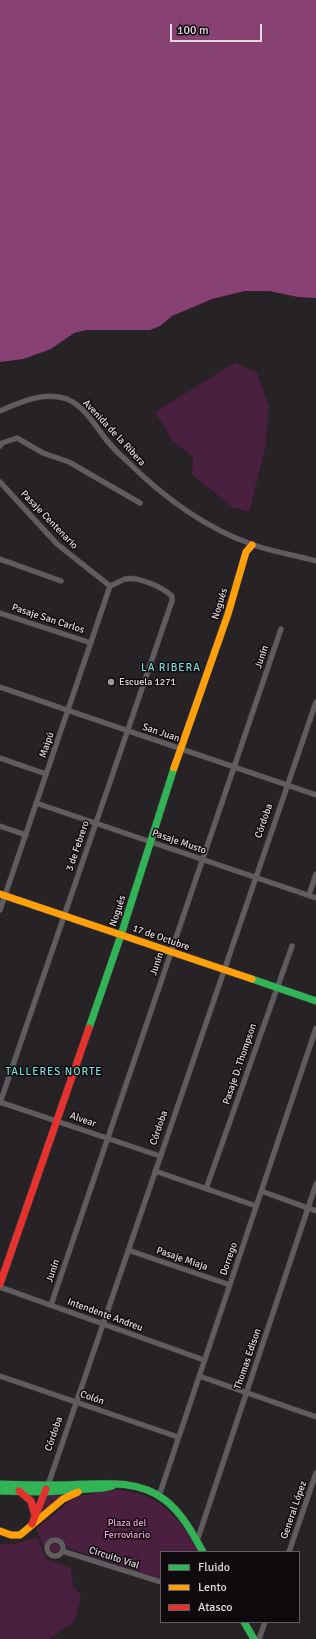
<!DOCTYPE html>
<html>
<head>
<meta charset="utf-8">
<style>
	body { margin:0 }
	#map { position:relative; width:316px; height:1639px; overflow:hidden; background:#272225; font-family:Signika,sans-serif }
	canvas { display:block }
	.legend { position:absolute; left:160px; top:1551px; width:140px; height:72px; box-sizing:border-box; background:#0f0a0d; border:1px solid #635c60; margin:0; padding:5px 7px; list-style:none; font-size:12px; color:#e0d8dd }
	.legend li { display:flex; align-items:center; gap:8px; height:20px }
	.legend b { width:20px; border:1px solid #635c60 }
	.scale { position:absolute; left:170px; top:24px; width:92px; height:18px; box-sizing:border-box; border:2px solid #e0d8dd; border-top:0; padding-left:5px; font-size:12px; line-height:14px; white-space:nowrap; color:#e0d8dd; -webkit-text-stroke:3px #0f0a0d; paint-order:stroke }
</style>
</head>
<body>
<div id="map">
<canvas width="316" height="1639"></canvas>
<ul class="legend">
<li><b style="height:5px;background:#30b455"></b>Fluido</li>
<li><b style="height:5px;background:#ff9f0a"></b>Lento</li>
<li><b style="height:5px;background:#e5322d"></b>Atasco</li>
</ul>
<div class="scale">100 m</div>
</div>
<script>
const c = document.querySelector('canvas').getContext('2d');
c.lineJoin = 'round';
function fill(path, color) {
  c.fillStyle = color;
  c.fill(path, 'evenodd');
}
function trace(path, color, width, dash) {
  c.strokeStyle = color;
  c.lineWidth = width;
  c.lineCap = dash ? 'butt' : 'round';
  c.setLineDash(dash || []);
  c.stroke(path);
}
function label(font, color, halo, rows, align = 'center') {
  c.font = font + ' Signika,sans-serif';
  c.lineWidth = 3;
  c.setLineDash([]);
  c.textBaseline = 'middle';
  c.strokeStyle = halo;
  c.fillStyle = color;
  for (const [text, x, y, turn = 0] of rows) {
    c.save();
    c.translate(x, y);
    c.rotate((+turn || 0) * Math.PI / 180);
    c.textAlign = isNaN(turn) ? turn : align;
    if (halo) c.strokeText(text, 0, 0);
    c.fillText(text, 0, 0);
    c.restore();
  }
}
const green = new Path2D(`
	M235,363L257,373L269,406L265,449L249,512L232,507L192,474L193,457L173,441L155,412Z
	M115,1490C159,1491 178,1517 199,1552H161V1579L68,1548C63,1541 60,1538 51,1538L44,1546L36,1529L71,1500L77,1496Z
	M47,1494L65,1495L40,1515Z
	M37,1537L46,1559L71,1568L73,1587L81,1594L75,1621L49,1639H0V1544H15Z
	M50.5 1548a4.5 4.5 0 1 1 9 0a4.5 4.5 0 1 1-9 0Z`);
const water = new Path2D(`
	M0,0H316V298L298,297L269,291H245L212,299L172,316L160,326L150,330H87L74,333L51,349L23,359L0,362Z`);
const street = new Path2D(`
	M0,411C20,402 45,391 67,399C86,407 97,429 109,443C114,449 120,455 126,460C162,496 203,527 251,544C272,552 295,555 316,561
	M0,446L2,443L17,438L43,453L69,462L140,503
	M0,482L57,544L110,586
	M0,559L61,581
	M0,613L91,643
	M0,687L316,795
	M0,758L46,774
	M36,803L316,898
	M0,826L26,835
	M309,895L316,874
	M0,910L110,586
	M0,1102L160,1156
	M0,1103L172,601V596C162,587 138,576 125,579C120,581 115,584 110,586
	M155,1171L256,1206
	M206,1189L292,946
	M261,1191L316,1211
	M128,1250L230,1285
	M0,1287L204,1360
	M51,1305L281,629
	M0,1376L178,1437
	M199,1376L316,1417
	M48,1485L316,702
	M159,1496L316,1028
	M47 1548a8 8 0 1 1 16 0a8 8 0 1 1-16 0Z
	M197,1541L316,1184
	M62,1551L161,1582
	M289,1552L316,1473
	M259,1639L265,1622`);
const fast = new Path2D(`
	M252,979L316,1001
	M89,1028L121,935L174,768
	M0,1484C21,1485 43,1485 64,1485C98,1484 137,1478 165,1500C182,1513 193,1534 203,1552
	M0,1491L45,1492L103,1488L112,1486
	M244,1622L254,1639`);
const slow = new Path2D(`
	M174,768L228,614L246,552L252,545
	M0,894L252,979
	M0,1531L11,1535H20L63,1499L78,1492`);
const jam = new Path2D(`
	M0,1284L89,1028
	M19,1491L31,1501L35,1516
	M32,1524L46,1489`);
const markers = [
	[111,682,4,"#9f989d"]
];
const streetNames = [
	["Avenida de la Ribera",114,433,47],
	["Pasaje Centenario",49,520,46],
	["Nogués",220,604,-73],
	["Pasaje San Carlos",48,619,18],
	["Junín",262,657,-71],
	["San Juan",161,733,19],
	["Maipú",47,745,-71],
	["Córdoba",264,821,-71],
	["Pasaje Musto",179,842,19],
	["3 de Febrero",78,846,-71],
	["Nogués",118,911,-72],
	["17 de Octubre",161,938,19],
	["Junín",157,964,-71],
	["Pasaje D. Thompson",240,1064,-71],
	["Alvear",83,1120,19],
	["Córdoba",159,1128,-71],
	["Pasaje Miaja",182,1259,19],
	["Dorrego",229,1259,-71],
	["Junín",53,1271,-71],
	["Intendente Andreu",105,1315,20],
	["Thomas Edison",248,1359,-71],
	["Colón",92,1398,19],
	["Córdoba",54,1434,-71],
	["General López",294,1510,-71],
	["Circuito Vial",114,1558,18]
];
const poiNames = [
	["Escuela 1271",119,682]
];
const parkNames = [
	["Plaza del",127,1523],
	["Ferroviario",127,1535]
];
const neighbourhoodNames = [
	["LA RIBERA",171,668],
	["TALLERES NORTE",54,1072]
];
fill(green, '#4b1f3f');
fill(water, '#874173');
trace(street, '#423c3f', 6);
trace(fast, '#423c3f', 8);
trace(slow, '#423c3f', 8);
trace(jam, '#423c3f', 8);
trace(street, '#605c5f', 5);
trace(fast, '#30b455', 7);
trace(slow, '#ff9f0a', 7);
trace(jam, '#e5322d', 7);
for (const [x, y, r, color] of markers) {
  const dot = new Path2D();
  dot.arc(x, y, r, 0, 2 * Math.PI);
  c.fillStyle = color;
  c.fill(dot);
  trace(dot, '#0f0a0d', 1.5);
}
label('10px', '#e0d8dd', '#0f0a0d', streetNames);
label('10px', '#e0d8dd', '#0f0a0d', poiNames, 'left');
label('10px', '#f49fd9', '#0f0a0d', parkNames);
c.letterSpacing = '1px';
label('11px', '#73ded6', '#0f0a0d', neighbourhoodNames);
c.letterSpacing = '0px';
</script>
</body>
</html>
